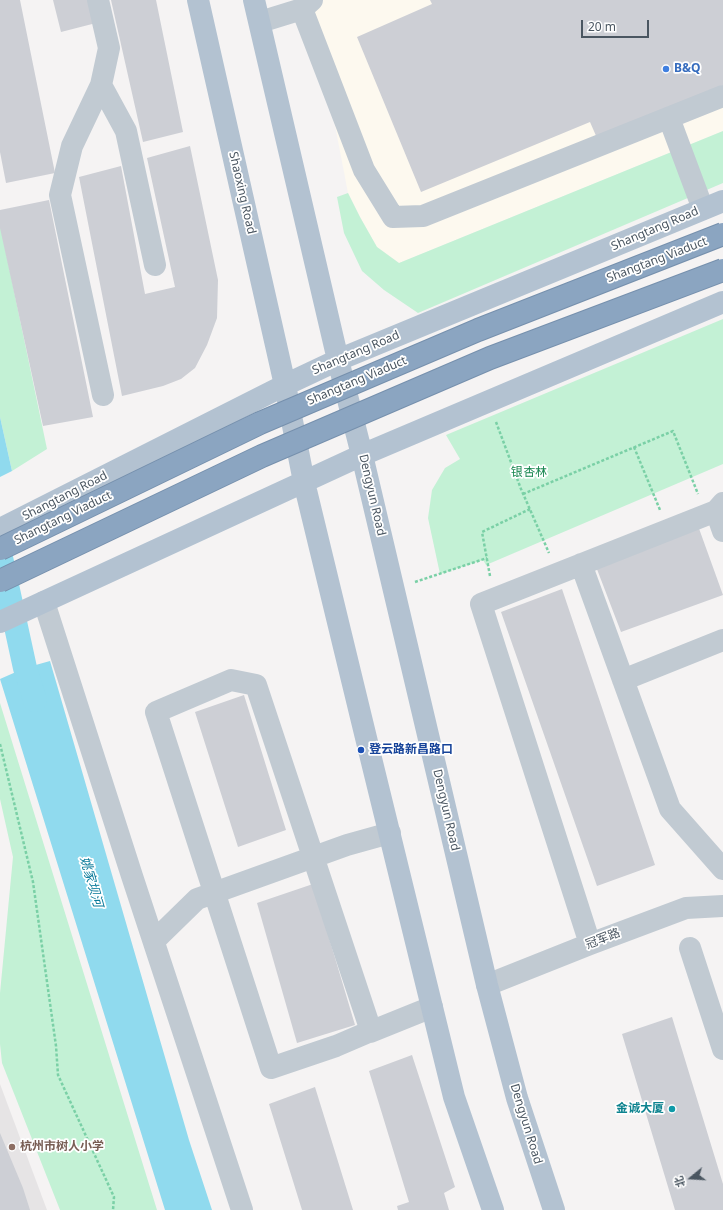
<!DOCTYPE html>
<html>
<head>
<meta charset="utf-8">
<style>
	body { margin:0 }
	#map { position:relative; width:723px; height:1210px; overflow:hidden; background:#f5f3f3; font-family:"Noto Sans","Noto Sans SC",sans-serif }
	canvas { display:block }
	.north { position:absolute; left:671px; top:1158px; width:40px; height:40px; -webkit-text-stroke:3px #fff; paint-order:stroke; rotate:252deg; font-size:11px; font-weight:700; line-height:16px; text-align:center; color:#4a5661 }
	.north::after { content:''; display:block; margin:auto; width:14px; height:18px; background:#4a5661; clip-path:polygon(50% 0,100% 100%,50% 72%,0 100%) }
	.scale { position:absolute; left:581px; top:20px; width:68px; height:18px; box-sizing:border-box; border:2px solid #4a5661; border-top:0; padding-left:5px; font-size:12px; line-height:14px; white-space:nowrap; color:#4a5661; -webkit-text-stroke:3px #fff; paint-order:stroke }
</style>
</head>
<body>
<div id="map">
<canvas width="723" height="1210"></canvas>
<div class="north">北</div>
<div class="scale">20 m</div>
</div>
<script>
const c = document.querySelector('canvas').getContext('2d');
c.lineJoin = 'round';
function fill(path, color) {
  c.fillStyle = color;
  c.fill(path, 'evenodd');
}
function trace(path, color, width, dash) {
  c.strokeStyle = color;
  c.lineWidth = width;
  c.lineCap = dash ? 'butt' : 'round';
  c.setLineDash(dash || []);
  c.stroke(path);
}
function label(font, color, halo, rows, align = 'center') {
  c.font = font + ' "Noto Sans","Noto Sans SC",sans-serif';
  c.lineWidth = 3.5;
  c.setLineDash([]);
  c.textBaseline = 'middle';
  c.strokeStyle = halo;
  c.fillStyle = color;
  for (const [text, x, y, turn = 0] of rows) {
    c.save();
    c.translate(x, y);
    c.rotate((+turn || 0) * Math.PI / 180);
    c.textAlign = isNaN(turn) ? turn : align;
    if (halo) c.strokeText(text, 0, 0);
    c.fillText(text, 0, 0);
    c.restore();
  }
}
const commercial = new Path2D(`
	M311,0H723V131L399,263L377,247L360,217L348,193Z`);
const education = new Path2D(`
	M0,1084L47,1210H0Z`);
const green = new Path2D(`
	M723,131V183L418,313L384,290L362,271L344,233L337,197L348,193L360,217L377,247L399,263Z
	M0,224L47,449L12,471L0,417Z
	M723,319V464L486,565L483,560L440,574L428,518L432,490L445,468L460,459L446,435Z
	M0,703L157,1210H60L2,1063L0,1044V993L13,857L0,799Z`);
const water = new Path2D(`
	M0,417L12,471L0,477Z
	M50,661L189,1140L212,1210H165L0,679L25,668Z`);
const canal = new Path2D(`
	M0,553L25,668L35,700`);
const building = new Path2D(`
	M0,0H20L55,173L6,183L0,152Z
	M53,0H96L100,22L61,32Z
	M111,0H156L183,132L143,142Z
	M430,0H723V85L597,138L590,122L421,192L357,37L432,4Z
	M190,146L218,280L217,318L207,345L195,368L181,379L163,386L122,396L79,177L121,166L145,294L175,287L147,158Z
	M49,200L93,417L43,426L0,228V210Z
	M697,523L723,595L621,632L595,564Z
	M562,589L655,865L597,886L501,612Z
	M244,695L286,830L238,847L195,712Z
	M313,884L355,1025L297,1043L257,903Z
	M672,1017L723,1184V1210H675L622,1034Z
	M412,1055L455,1187L444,1193L449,1210H398L397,1206L409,1202L369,1071Z
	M315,1087L353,1210H302L269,1104Z
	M0,1133L23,1188L30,1210H0Z`);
const path = new Path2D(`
	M496,422L521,489L549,553
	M634,447L660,510
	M523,494L673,431L698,494
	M490,576L482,532L530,509
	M415,582L487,558
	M0,744L33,882L56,1046L58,1075L114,1197L113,1210`);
const minor = new Path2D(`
	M98,0L109,48L101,85L72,146L60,195L103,395
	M302,9L364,170L393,217L423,216L723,96
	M260,22L302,9L312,0
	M101,85L126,131L155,265
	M669,118L703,209
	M716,511L723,531
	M581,564L670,809L723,869
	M44,602L132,876L242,1210
	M231,680L256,685L371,1031L336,1046L271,1068L156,712Z
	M623,680L723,640
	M154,941L197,899L347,845L390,833
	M590,944L481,604L716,511L723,503
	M690,948L723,1049
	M487,985L590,944L686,908L723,906
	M370,1032L432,1007`);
const major = new Path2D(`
	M198,0L285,385L304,482L368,746L454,1097L493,1210
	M254,0L338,360L362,455L487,985L517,1098L554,1210
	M0,529L285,385L338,360L723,201
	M0,622L362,455L723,302`);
const highwayBridge = new Path2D(`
	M0,549L260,423L478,330L723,234
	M0,581L262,456L490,358L723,270`);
const markers = [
	[666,69,4,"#3f7fe0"],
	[361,750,4,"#1a4fb4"],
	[672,1109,4,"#0f9aa8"],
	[12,1147,4,"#8d6e63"]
];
const shopNames = [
	["B&Q",674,69]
];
const streetNames = [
	["Shaoxing Road",242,193,77],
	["Shangtang Road",655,229,-23],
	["Shangtang Viaduct",657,260,-21],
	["Shangtang Road",356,353,-23],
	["Shangtang Viaduct",357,381,-23],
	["Dengyun Road",372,495,77],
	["Shangtang Road",65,496,-27],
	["Shangtang Viaduct",63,518,-26],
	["Dengyun Road",446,810,77],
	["冠军路",603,939,-21],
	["Dengyun Road",526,1124,73]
];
const parkNames = [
	["银杏林",529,473]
];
const transitNames = [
	["登云路新昌路口",369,750]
];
const cultureNames = [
	["金诚大厦",664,1109]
];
const educationNames = [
	["杭州市树人小学",20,1147]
];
const waterNames = [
	["姚家坝河",91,882,74]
];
fill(commercial, '#fdf9ef');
fill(education, '#e6e4e5');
fill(green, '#c3f1d5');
fill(water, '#90daee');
trace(canal, '#90daee', 24);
fill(building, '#cdcfd5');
trace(path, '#7ad0a6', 2.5, [3, 2]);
trace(minor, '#c1cad2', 22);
trace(major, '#b3c2d1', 22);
trace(highwayBridge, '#7690ad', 24, []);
trace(highwayBridge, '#8ba5c1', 22);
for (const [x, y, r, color] of markers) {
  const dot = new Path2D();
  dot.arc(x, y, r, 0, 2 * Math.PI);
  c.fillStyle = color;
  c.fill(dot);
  trace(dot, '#fff', 1.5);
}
label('bold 12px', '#366cbe', '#fff', shopNames, 'left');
label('12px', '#4a5661', '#fff', streetNames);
label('12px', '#17864f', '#fff', parkNames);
label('bold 12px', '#164399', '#fff', transitNames, 'left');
label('bold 12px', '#0d838f', '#fff', cultureNames, 'right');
label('bold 12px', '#785e54', '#fff', educationNames, 'left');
label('italic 13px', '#0c7c9b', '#fff', waterNames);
</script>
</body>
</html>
